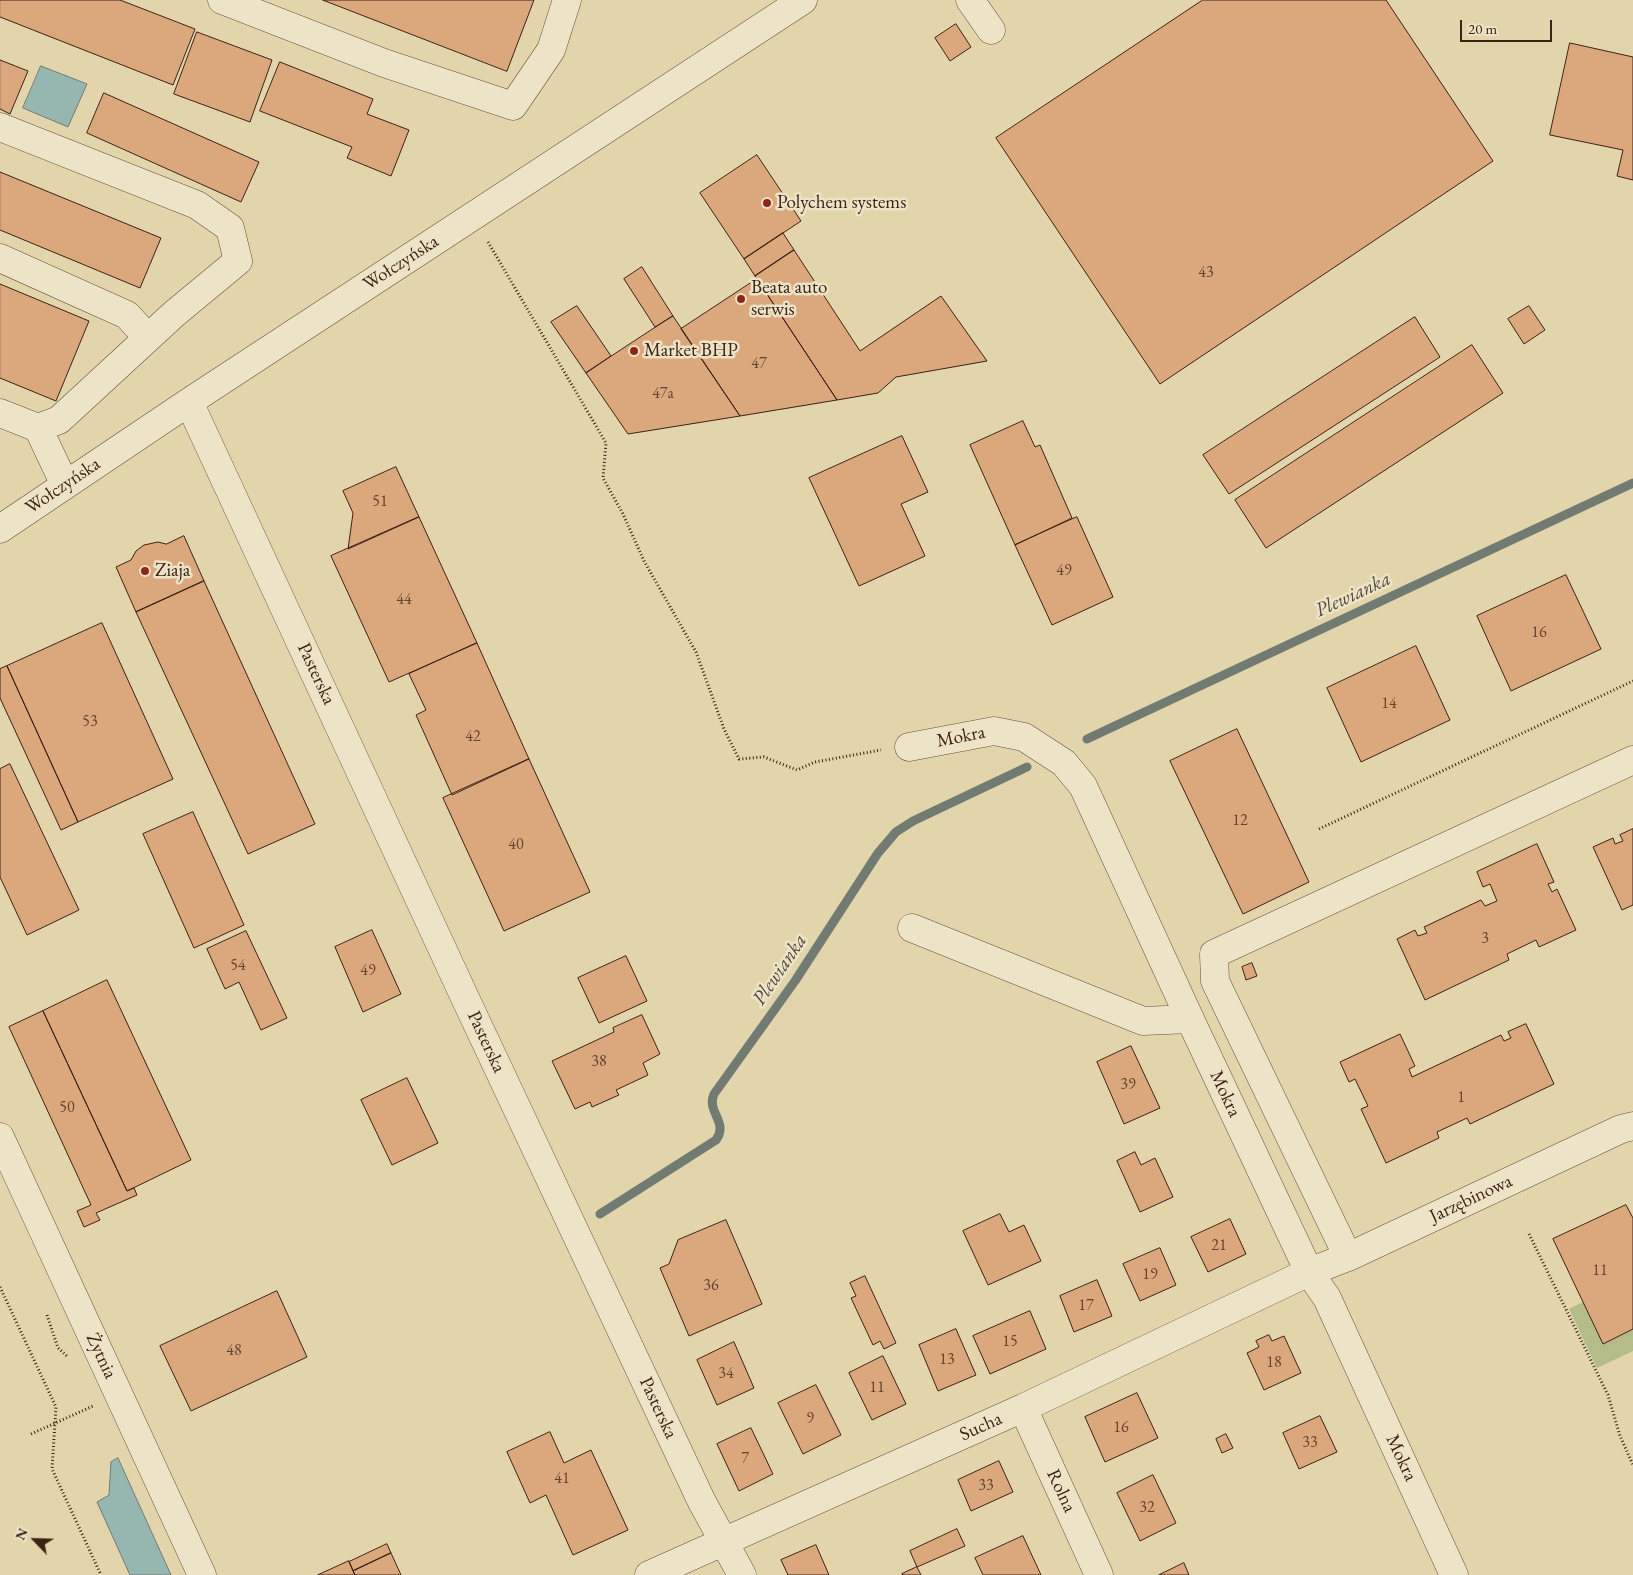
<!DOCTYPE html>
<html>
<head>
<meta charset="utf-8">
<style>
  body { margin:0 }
  #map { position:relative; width:1633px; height:1575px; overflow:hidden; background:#e3d5ab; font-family:"EB Garamond",serif }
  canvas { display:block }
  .north { position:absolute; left:10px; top:1515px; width:50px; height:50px; -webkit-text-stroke:4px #ede4c8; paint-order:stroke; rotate:294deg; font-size:14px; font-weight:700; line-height:20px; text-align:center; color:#3d2115 }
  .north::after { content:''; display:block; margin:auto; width:18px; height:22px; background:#3d2115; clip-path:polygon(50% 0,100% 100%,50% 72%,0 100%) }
  .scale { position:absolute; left:1460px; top:20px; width:92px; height:22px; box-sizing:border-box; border:2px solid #3d2115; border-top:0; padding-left:6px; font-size:15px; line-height:18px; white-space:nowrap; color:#3d2115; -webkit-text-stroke:4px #ede4c8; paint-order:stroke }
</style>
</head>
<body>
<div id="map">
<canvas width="1633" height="1575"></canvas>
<div class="north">N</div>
<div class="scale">20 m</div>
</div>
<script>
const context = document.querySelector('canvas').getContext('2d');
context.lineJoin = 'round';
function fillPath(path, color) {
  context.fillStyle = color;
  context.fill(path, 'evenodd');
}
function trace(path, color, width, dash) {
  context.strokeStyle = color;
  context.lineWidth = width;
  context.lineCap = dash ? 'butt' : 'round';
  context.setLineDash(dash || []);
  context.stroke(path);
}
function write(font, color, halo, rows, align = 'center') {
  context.font = font + ' "EB Garamond",serif';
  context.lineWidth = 5;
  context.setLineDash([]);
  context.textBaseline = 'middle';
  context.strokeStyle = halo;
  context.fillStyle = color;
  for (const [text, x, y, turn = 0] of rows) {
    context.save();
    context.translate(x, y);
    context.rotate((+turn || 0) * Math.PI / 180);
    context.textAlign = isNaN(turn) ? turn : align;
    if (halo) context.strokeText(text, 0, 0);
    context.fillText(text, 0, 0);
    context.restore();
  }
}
fillPath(new Path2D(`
  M1583 1302 1603 1344 1633 1329V1351L1597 1368 1569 1309Z`), '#b4bd89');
const water = new Path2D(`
  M41 66 87 84 68 127 23 108Z
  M118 1458 171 1575H130L97 1502 109 1495 111 1462Z`);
fillPath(water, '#96b7b0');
trace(water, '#727b72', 1);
trace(new Path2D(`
  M1087 739 1633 483
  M600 1214 716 1140C729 1122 706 1112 714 1094L795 981 878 853 896 832 913 821 1027 767`), '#727b72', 9);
const building = new Path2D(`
  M0 0H120L195 29 173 85 0 17Z
  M323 0H534L507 71Z
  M1203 0H1386L1493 161 1160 384 996 138Z
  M956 24 971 47 950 61 935 38Z
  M197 32 272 60 250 122 174 94Z
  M1570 43 1633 57V180L1617 176 1623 150 1550 135Z
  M0 60 28 71 10 114 0 109Z
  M280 62 373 99 367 114 409 130 391 176 347 158 352 147 260 111Z
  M104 93 259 162 241 202 87 133Z
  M757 155 801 221 744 259 700 193Z
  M0 172 161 238 140 288 0 230Z
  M783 233 794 250 755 276 744 259Z
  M794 250 860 351 941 296 987 361 896 377 878 393 837 400 755 276Z
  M642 267 673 316 655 327 624 279Z
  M757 279 837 400 740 416 681 329Z
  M0 284 89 321 56 401 0 378Z
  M577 306 611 356 586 373 551 322Z
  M1529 306 1545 330 1524 344 1508 319Z
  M673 316 740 416 628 434 586 373Z
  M1415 317 1440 357 1229 494 1203 455Z
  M1472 345 1503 393 1266 548 1235 500Z
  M1023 421 1035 447 1040 445 1072 518 1015 545 970 445Z
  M902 436 928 492 901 504 925 556 859 586 809 478Z
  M396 467 419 517 348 549 353 513 343 491Z
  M419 517 477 643 389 682 331 556Z
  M1077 517 1113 597 1052 625 1015 545Z
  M184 536 204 581 136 612 116 567 131 560 136 551 144 545 158 542 166 544Z
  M1566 575 1601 649 1511 691 1477 616Z
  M204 581 315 824 248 854 136 612Z
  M102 623 173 779 78 822 7 666Z
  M477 643 529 759 452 795 416 715 426 710 409 674Z
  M1416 646 1450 720 1361 762 1327 688Z
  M7 666 78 822 61 830 0 698V669Z
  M1237 729 1309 882 1243 914 1170 761Z
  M529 759 590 892 504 931 443 798Z
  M10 764 79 910 27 935 0 877V769Z
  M193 812 244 925 194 948 143 834Z
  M1633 829V905L1622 910 1593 847 1613 838 1615 844 1623 841 1620 835Z
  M1537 844 1554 882 1548 884 1552 892 1557 889 1576 930 1539 947 1536 940 1507 954 1509 960 1425 1000 1397 939 1415 930 1418 936 1427 933 1424 927 1481 900 1485 906 1497 901 1490 884 1483 887 1477 872Z
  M372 930 401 994 363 1012 335 947Z
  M246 931 287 1018 261 1030 239 982 225 989 207 949Z
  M626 956 647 1001 599 1023 578 978Z
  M1252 963 1257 976 1246 980 1242 967Z
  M107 980 191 1160 127 1191 43 1011Z
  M43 1011 127 1191 134 1188 137 1195 96 1213 100 1220 84 1227 77 1211 91 1205 9 1027Z
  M642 1015 660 1054 643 1063 648 1075 616 1090 619 1095 592 1107 590 1102 575 1109 552 1061 614 1032 613 1028Z
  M1526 1024 1554 1084 1470 1124 1467 1118 1437 1132 1439 1138 1386 1163 1361 1109 1368 1106 1355 1079 1349 1082 1340 1062 1400 1034 1415 1066 1409 1069 1412 1077 1501 1035 1504 1041 1511 1038 1508 1032Z
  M1131 1046 1160 1108 1124 1124 1097 1062Z
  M407 1078 438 1143 392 1165 361 1100Z
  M1135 1152 1141 1165 1155 1158 1173 1197 1140 1212 1117 1161Z
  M1626 1205 1633 1218V1329L1603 1344 1553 1239Z
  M1000 1214 1009 1232 1024 1225 1041 1261 988 1285 963 1231Z
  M1230 1219 1246 1254 1208 1272 1191 1237Z
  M726 1220 762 1304 689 1336 660 1268 669 1264 678 1240Z
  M1160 1248 1176 1285 1140 1301 1123 1264Z
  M865 1276 896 1343 884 1349 880 1341 873 1345 851 1298 856 1296 850 1283Z
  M1097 1280 1112 1316 1074 1332 1060 1296Z
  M277 1291 307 1357 191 1411 160 1346Z
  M1030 1311 1046 1349 990 1374 973 1336Z
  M956 1329 976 1375 938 1391 919 1345Z
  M1269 1335 1272 1341 1284 1336 1301 1373 1264 1390 1247 1353 1259 1347 1256 1341Z
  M734 1342 754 1388 717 1405 697 1360Z
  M883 1356 906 1404 872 1420 849 1373Z
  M816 1385 841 1435 803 1454 778 1403Z
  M1137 1393 1158 1438 1105 1462 1085 1417Z
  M1320 1416 1337 1452 1299 1469 1283 1433Z
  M751 1428 773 1474 739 1491 717 1444Z
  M550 1432 564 1463 591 1450 628 1530 573 1555 546 1495 530 1503 507 1452Z
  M1226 1434 1233 1448 1222 1453 1216 1439Z
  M999 1461 1013 1492 971 1511 958 1480Z
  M1153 1475 1176 1523 1140 1541 1117 1493Z
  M957 1529 965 1546 917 1567 910 1551Z
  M1023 1536 1041 1575H983L975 1558Z
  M387 1544 391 1553 353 1571 349 1562Z
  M816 1545 829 1575H788L781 1560Z
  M391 1553 401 1575H355L353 1571Z
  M349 1561 355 1575H318Z
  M1184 1563 1189 1575H1159Z
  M917 1567 921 1575H903L902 1574Z`);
fillPath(building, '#dba87d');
trace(building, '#3d2115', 1);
const minor = new Path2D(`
  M222 0 384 63 513 106 551 50 567 0
  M970 0 991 30
  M0 127 197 205 230 228 238 261 174 314 59 420 38 428 0 413
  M0 258 127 315 148 338
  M189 402 466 1000 702 1502 742 1575
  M38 428 65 485
  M0 529 189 402 803 0
  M909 747 994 731 1024 737 1064 763 1083 786 1190 1019 1309 1272 1327 1298 1454 1575
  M912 928 1143 1021 1190 1019
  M0 1137 202 1575
  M1348 1257 1215 981 1214 954 1633 760
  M1023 1408 1099 1575
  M649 1575 1023 1408 1309 1272 1348 1257 1621 1129 1633 1126`);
trace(minor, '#664e3a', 29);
trace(new Path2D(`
  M488 242 606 443 603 478 623 514 644 561 696 652 724 729 739 759 764 757 797 770 815 762 881 750
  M1319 829 1633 681
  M1529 1234 1608 1395 1620 1436 1633 1465
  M0 1287 56 1407 52 1469 101 1575
  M47 1315 58 1348 67 1356
  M31 1434 93 1406`), '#3d2115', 3, [1, 2.5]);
trace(minor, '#ede4c8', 28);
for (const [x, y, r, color] of [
  [767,203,5,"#8f2418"],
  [741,299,5,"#8f2418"],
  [634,351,5,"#8f2418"],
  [145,571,5,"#8f2418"]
]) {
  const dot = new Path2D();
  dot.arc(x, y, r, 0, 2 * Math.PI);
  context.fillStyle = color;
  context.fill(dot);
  trace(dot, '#ede4c8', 2);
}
write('16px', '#64432f', null, [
  ["43",1206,273],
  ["47",759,364],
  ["47a",663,394],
  ["51",380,502],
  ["49",1064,571],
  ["44",404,600],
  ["16",1539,633],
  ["14",1389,704],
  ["53",90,722],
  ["42",473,737],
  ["12",1240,821],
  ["40",516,845],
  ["3",1485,939],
  ["54",238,966],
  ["49",368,971],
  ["38",599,1062],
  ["39",1128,1085],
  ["1",1461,1098],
  ["50",67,1108],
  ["21",1219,1246],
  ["11",1600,1271],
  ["19",1150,1275],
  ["36",711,1286],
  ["17",1086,1306],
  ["15",1010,1342],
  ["48",234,1351],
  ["13",947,1360],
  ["18",1274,1363],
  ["34",726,1374],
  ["11",877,1388],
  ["9",810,1419],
  ["16",1121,1428],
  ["33",1310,1443],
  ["7",745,1459],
  ["41",562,1479],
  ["33",986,1486],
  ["32",1147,1508]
]);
write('19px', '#3d2115', '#ede4c8', [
  ["Polychem systems",777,203],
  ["Beata auto",751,288],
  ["serwis",751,310],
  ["Market BHP",644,351],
  ["Ziaja",155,571]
], 'left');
write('19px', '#3d2115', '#ede4c8', [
  ["Wołczyńska",401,263,-33],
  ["Wołczyńska",63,486,-34],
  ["Pasterska",316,674,65],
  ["Mokra",961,737,-11],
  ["Pasterska",486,1042,65],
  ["Mokra",1225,1094,65],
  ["Jarzębinowa",1471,1199,-25],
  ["Żytnia",101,1356,65],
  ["Pasterska",658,1408,65],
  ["Sucha",981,1427,-24],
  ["Mokra",1401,1458,65],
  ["Rolna",1061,1491,65]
]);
write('italic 20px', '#53463c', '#ede4c8', [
  ["Plewianka",1353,595,-25],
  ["Plewianka",780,970,-56]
]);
</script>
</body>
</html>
